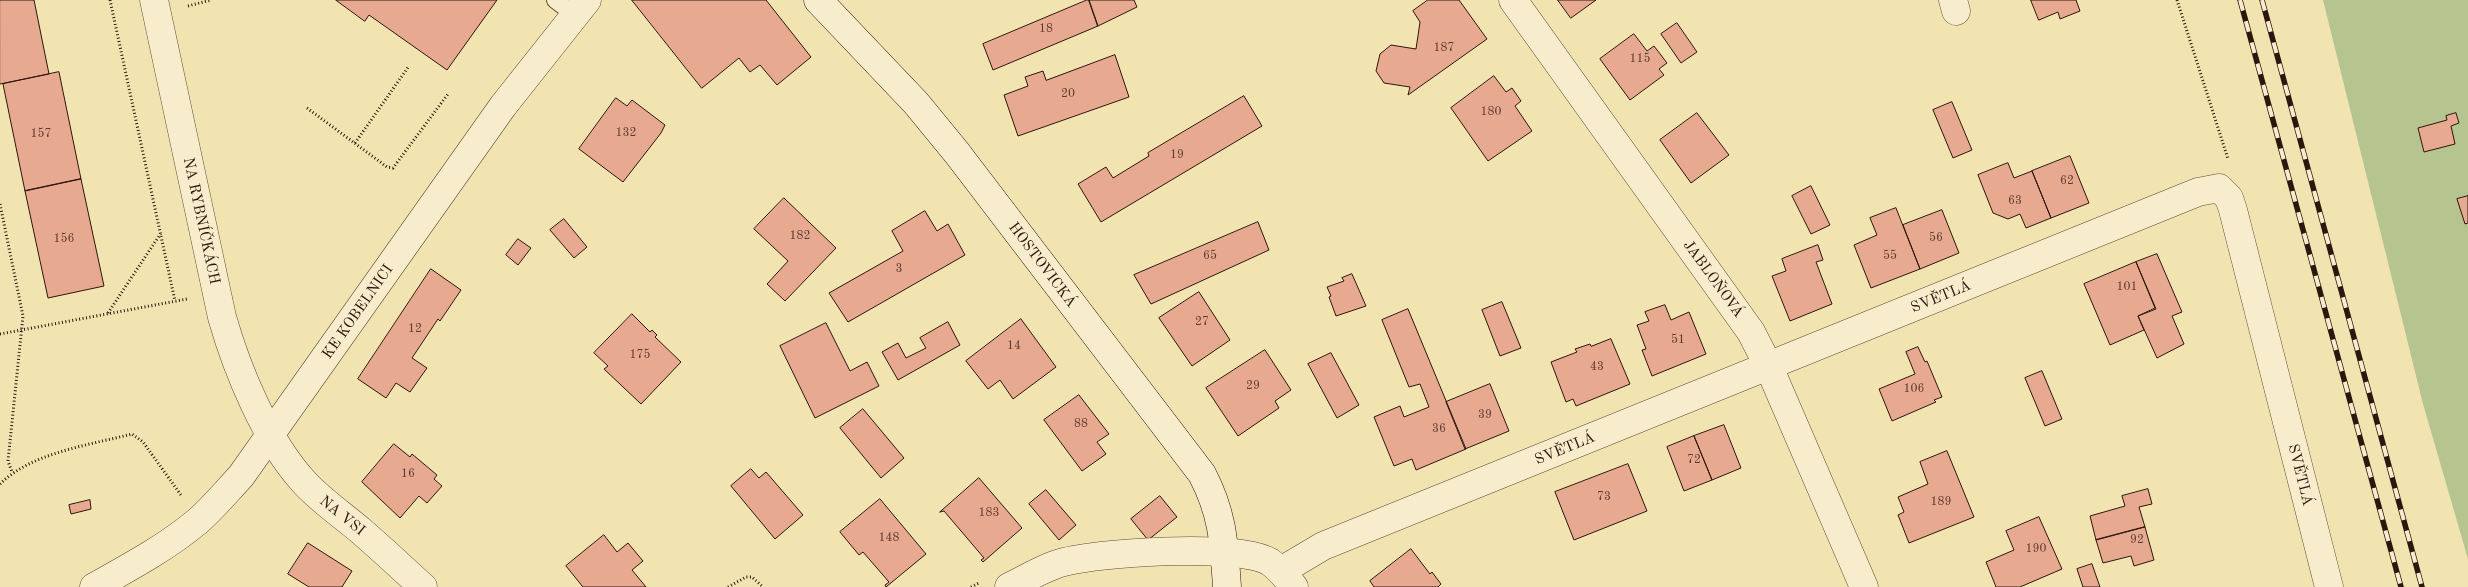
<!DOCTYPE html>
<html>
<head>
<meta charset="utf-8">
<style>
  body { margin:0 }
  canvas { display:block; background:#f2e4b1 }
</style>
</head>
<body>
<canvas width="2468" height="587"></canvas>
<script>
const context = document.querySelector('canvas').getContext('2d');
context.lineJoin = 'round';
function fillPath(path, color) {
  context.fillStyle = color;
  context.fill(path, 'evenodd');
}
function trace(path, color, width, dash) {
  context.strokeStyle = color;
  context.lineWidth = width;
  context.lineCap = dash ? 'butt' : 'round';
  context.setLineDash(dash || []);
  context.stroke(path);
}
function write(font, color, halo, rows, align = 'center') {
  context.font = font + ' "Old Standard TT",serif';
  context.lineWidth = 4.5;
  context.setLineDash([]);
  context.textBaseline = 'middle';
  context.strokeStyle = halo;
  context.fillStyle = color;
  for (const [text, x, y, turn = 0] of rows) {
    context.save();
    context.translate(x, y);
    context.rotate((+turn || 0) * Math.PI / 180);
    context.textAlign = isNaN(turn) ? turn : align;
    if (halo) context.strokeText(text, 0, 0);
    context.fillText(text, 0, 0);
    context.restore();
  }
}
fillPath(new Path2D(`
  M2323 0H2468V559L2423 404Z`), '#b6c58f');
const building = new Path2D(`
  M0 0H34L49 74 0 84Z
  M336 0H497L447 70 369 15 365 21Z
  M632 0H766L811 57 777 85 760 65 750 72 739 58 702 88Z
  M1087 0H1089L1098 26 993 70 983 44Z
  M1089 0H1134L1137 7 1098 26Z
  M1428 0H1459L1487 39 1408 95 1410 87 1384 83 1376 71 1380 54 1391 45 1416 49 1420 22 1413 11Z
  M1558 0H1596L1571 18Z
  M2031 0H2076L2080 11 2060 19 2058 12 2039 20Z
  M1677 23 1697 52 1681 63 1661 34Z
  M1634 34 1647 51 1654 46 1667 63 1659 69 1664 75 1630 100 1600 59Z
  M1115 55 1129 97 1018 136 1004 95 1028 86 1025 77 1043 71 1046 80Z
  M59 72 81 179 25 191 3 84Z
  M1494 76 1506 92 1512 88 1521 101 1515 106 1532 131 1488 161 1451 108Z
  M1244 96 1262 126 1101 222 1078 184 1106 167 1113 178 1149 156 1148 153Z
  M616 98 627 106 632 100 665 125 661 133 623 182 579 149Z
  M1952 102 1972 150 1953 158 1933 110Z
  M1697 113 1729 155 1691 183 1660 140Z
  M2456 113 2459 123 2451 126 2455 144 2424 152 2418 128 2447 120 2446 116Z
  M2070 156 2089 203 2051 218 2032 171Z
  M2008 163 2014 178 2032 171 2051 218 2026 228 2020 214 2008 219 1993 213 1978 175Z
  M81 179 104 286 48 298 25 191Z
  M1811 186 1830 225 1811 234 1792 196Z
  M2468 196V223L2465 224 2457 199Z
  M784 198 836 248 785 301 767 284 788 261 754 229Z
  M1896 208 1920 269 1871 288 1854 245 1877 235 1870 218Z
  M1942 210 1959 253 1920 269 1903 225Z
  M925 211 937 231 948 224 965 255 848 322 829 293 903 251 892 231Z
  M564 219 587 247 574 258 550 230Z
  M1258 222 1269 250 1151 304 1134 275Z
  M518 239 531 248 518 265 506 255Z
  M1818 245 1823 260 1816 262 1832 304 1790 321 1772 276 1786 271 1782 259Z
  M2157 254 2182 312 2172 316 2184 344 2157 358 2138 316 2156 309 2136 262Z
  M2136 262 2155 308 2138 316 2144 330 2110 345 2084 284Z
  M431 269 461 290 440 321 438 319 412 358 427 368 410 392 396 383 386 398 358 379Z
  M1352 274 1366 306 1336 316 1329 297 1331 296 1327 287 1344 281 1342 278Z
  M1199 292 1230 340 1192 366 1159 318Z
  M1502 302 1521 348 1500 356 1482 310Z
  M1665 305 1671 320 1689 312 1706 354 1652 376 1642 350 1646 349 1637 325 1649 321 1645 312Z
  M1408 309 1466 449 1416 470 1412 459 1394 466 1374 417 1400 406 1404 417 1429 407 1420 384 1409 387 1382 320Z
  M632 314 650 332 652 330 657 335 655 337 681 362 641 404 604 369 608 366 594 353Z
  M1021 319 1056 367 1013 399 1000 380 988 389 966 361Z
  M948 322 960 345 898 380 882 352 898 343 906 358 926 348 920 338Z
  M826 323 850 371 867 362 879 386 815 418 780 346Z
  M1611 339 1630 384 1576 406 1573 399 1566 402 1551 362 1577 352 1575 349 1590 344 1591 346Z
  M1918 347 1925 362 1927 361 1942 397 1934 400 1936 402 1892 421 1879 389 1915 374 1906 352Z
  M1265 350 1291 390 1275 401 1279 408 1238 436 1206 388Z
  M1331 353 1359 405 1337 418 1308 364Z
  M2042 371 2062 419 2045 426 2025 378Z
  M1490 384 1509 431 1465 449 1446 402Z
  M1079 395 1109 434 1097 442 1106 454 1082 471 1044 420Z
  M863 409 904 458 881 478 840 428Z
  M1724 425 1741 468 1712 480 1694 436Z
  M1694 436 1712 480 1684 491 1667 447Z
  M394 444 410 457 412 454 437 475 434 479 442 486 427 503 419 496 400 518 362 482Z
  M1947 451 1974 517 1909 543 1898 515 1904 512 1898 497 1928 484 1920 462Z
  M1628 464 1647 511 1574 540 1555 492Z
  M751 469 759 478 766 472 803 515 775 539 731 486Z
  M979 478 1022 528 983 562 981 560 984 558 944 511 940 512Z
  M2148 489 2152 504 2139 507 2145 527 2096 540 2090 516 2125 506 2122 496Z
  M1046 490 1076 525 1059 540 1029 504Z
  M1160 496 1177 517 1148 540 1131 519Z
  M880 499 926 554 886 587 885 585 889 582 863 552 859 555 840 532Z
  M90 500 91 509 71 514 69 505Z
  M2039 517 2062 569 2020 587H1996L1986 562 2014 550 2006 531Z
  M2145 527 2154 560 2134 566 2131 556 2103 563 2096 540Z
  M604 535 617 552 628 543 643 561 632 570 646 587H583L566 566Z
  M308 543 352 571 342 587H309L288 574Z
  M1411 549 1430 574 1432 572 1441 584 1438 587H1374L1370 581Z
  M2092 564 2100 587H2083L2077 569Z`);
fillPath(building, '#e7a990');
trace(building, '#2d160d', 1);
const service = new Path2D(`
  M555 0 575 15`);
const minor = new Path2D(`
  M154 0 222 317C237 370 266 440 303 481 320 500 341 514 361 531 382 549 402 568 423 587
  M1513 0 1751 332 1769 367 1864 587
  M1953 0 1956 11
  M1281 571 1323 546 2198 192 2219 188 2229 198 2233 210 2329 587
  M1009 587C1025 579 1040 570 1057 564 1094 552 1238 543 1270 562 1279 568 1287 578 1294 587`);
const tertiary = new Path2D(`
  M94 587C130 567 167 547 198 521 214 507 227 491 241 476L503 106 587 0`);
const secondary = new Path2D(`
  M818 0 916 103 957 153 1202 474C1223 514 1224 543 1227 587`);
trace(service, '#5e4a36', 18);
trace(minor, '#5e4a36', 29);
trace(tertiary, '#5e4a36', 29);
trace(secondary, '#2d160d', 29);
trace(new Path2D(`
  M110 0 175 301
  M2177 0 2228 159
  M188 6 211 0
  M307 108 387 167 393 168 448 94
  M355 143 409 66
  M0 204 23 316 8 461 12 472
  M108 313 161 233
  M0 334 187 299
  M0 484C31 453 89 445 132 434L143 442 181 495
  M728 587 746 577H752L763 587
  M971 587 979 583`), '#2d160d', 3, [1, 2.5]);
trace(service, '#f7edcc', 16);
trace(minor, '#f7edcc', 28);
trace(tertiary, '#f7edcc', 28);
trace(secondary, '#f7edcc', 28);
const rail = new Path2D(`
  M2240 0 2401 587
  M2262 0 2422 587`);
trace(rail, '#2d160d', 5.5);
trace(rail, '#f7edcc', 4, [11]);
write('12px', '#5c3b2e', null, [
  ["18",1046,29],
  ["187",1444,48],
  ["115",1640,59],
  ["20",1068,94],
  ["180",1491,112],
  ["132",626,133],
  ["157",41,134],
  ["19",1177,155],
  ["62",2067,181],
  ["63",2015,201],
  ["182",800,236],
  ["56",1936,238],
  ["156",64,239],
  ["65",1210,256],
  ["55",1890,256],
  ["3",899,269],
  ["101",2127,287],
  ["27",1202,322],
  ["12",415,329],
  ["51",1678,340],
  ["14",1014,346],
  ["175",640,355],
  ["43",1597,367],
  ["29",1253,386],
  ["106",1914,389],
  ["39",1485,415],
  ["88",1081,424],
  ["36",1439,429],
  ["72",1694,460],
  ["16",408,474],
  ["73",1604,497],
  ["189",1941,502],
  ["183",989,513],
  ["148",889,538],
  ["92",2137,540],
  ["190",2036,549]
]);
write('15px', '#2d160d', '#f7edcc', [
  ["NA RYBNÍČKÁCH",201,221,78],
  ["HOSTOVICKÁ",1042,265,53],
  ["JABLOŇOVÁ",1713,279,54],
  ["SVĚTLÁ",1941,297,-22],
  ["KE KOBELNICI",358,312,-55],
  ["SVĚTLÁ",1565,449,-22],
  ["SVĚTLÁ",2300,475,76],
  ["NA VSI",342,516,39]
]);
</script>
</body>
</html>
